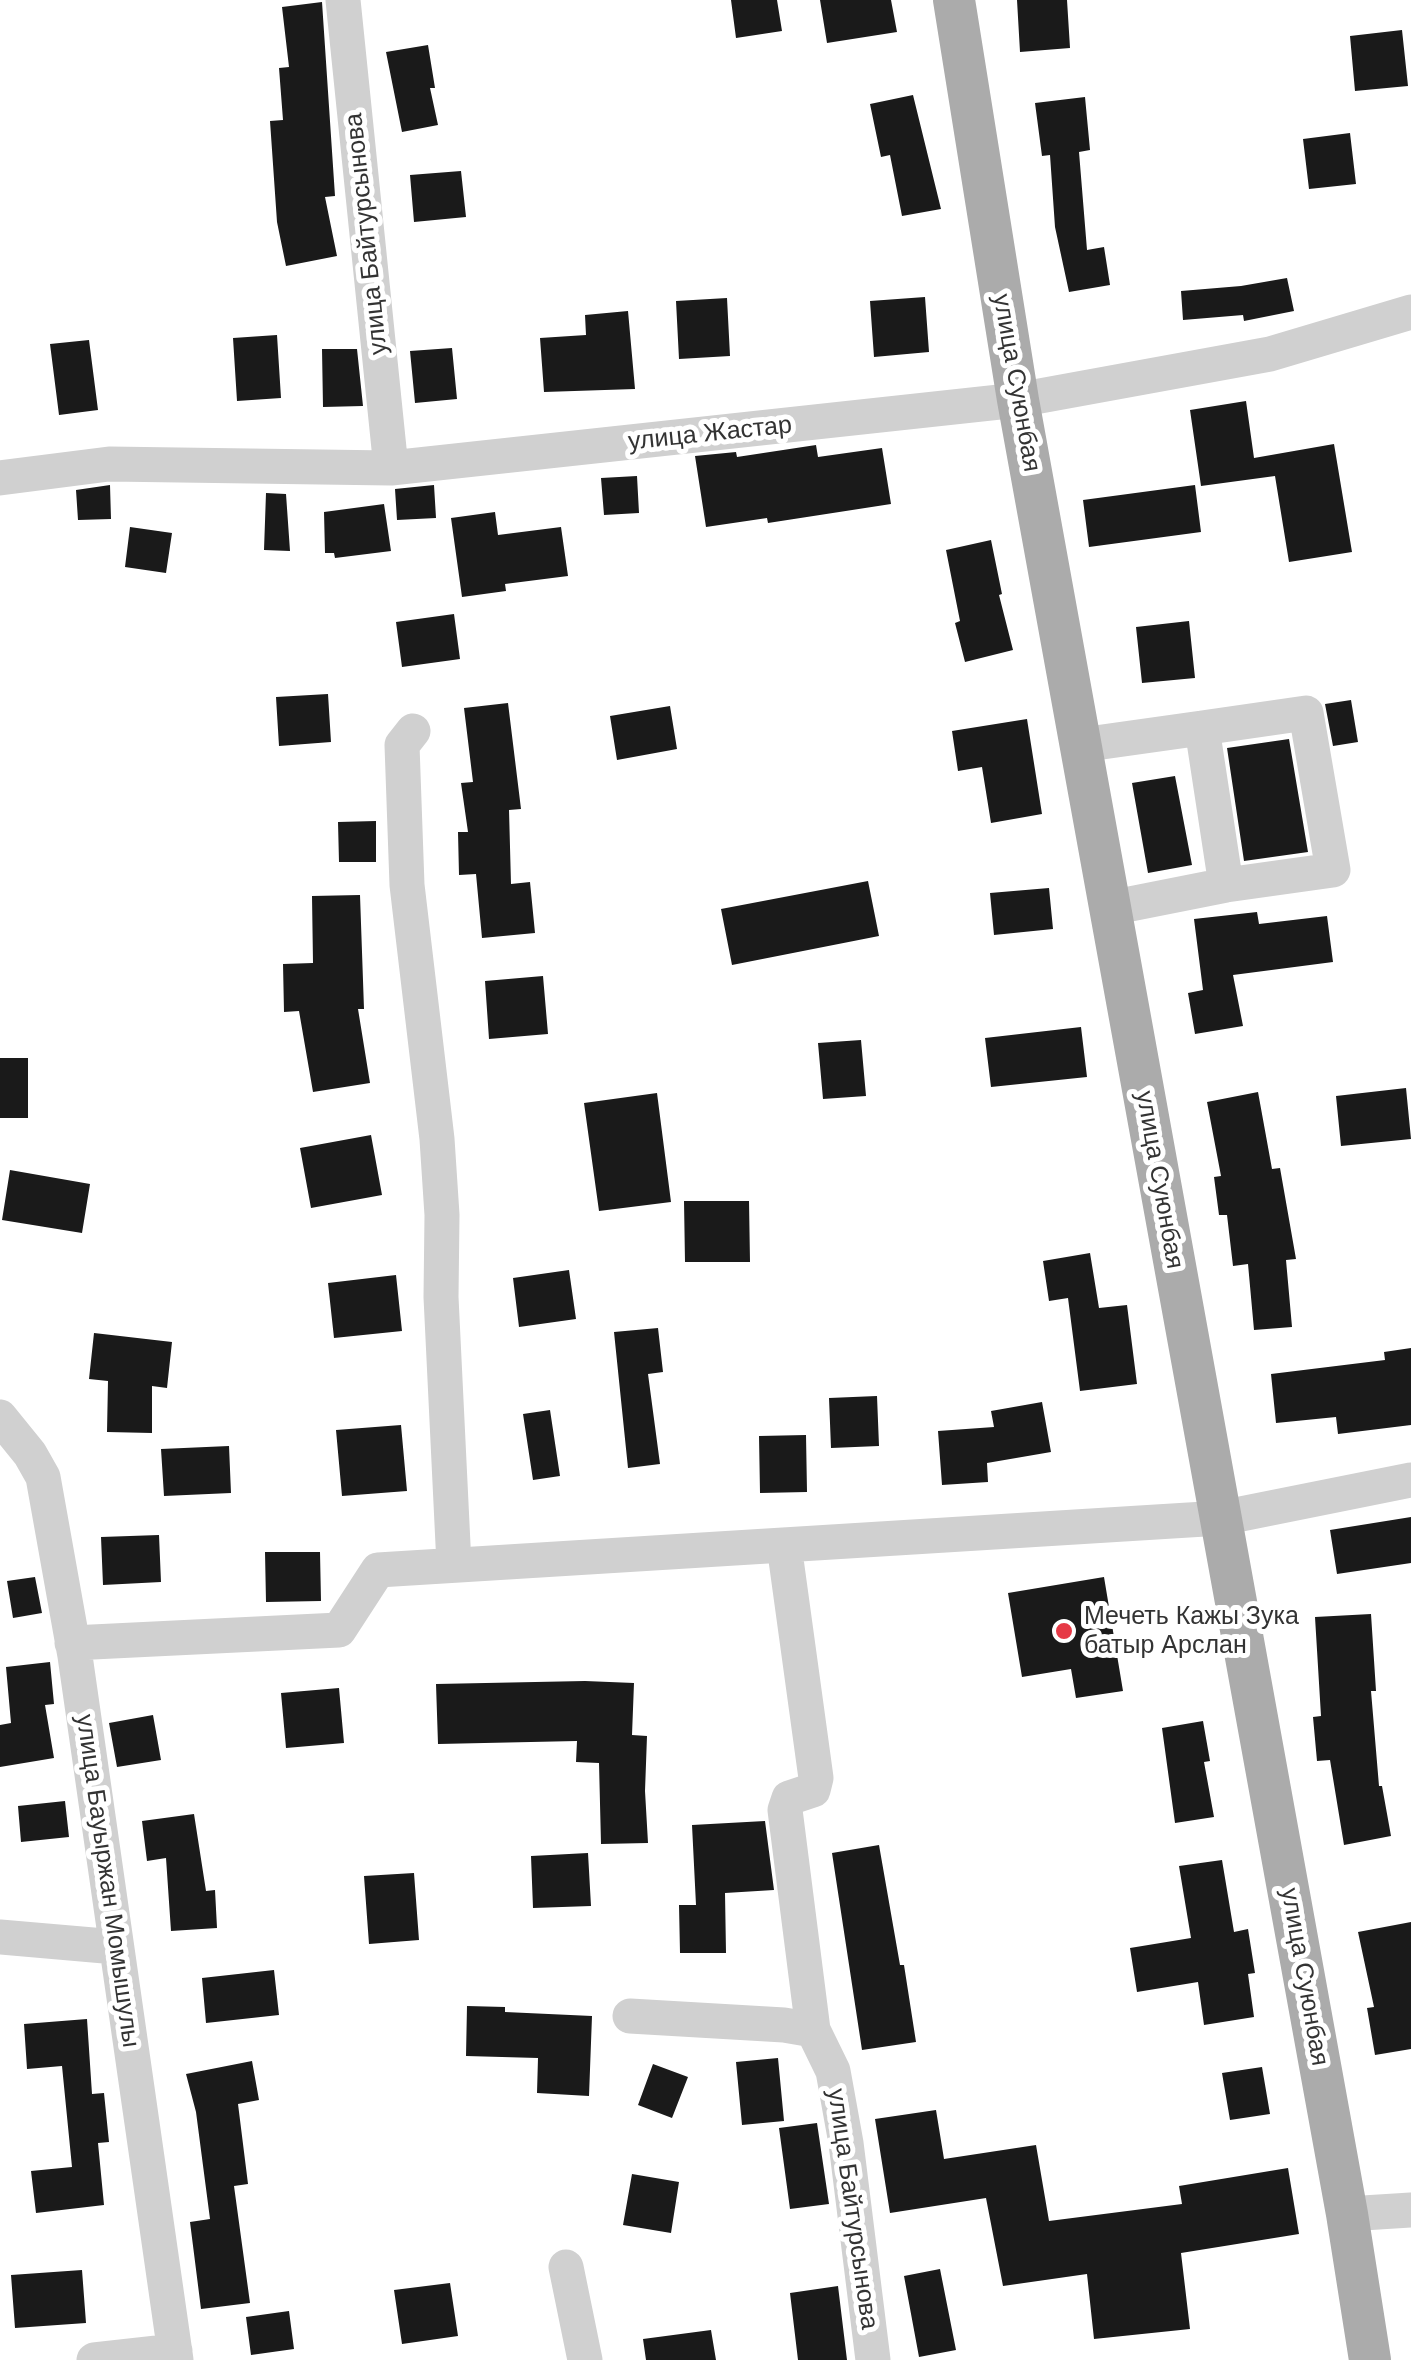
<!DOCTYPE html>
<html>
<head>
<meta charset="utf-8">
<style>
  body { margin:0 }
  canvas { display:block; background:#fff }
</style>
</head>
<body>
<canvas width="1411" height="2360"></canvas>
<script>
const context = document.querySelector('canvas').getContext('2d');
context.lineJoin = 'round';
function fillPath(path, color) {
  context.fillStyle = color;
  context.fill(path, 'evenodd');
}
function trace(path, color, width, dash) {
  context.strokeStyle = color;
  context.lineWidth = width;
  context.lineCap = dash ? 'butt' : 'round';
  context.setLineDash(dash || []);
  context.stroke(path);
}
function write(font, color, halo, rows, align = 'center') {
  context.font = font + ' Arial,sans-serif';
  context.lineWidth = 10;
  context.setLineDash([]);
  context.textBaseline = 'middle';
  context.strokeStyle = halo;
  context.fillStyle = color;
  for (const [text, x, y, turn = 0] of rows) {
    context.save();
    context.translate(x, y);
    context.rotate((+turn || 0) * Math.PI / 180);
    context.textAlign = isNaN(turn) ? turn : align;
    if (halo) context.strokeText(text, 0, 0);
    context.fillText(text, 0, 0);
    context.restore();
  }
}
fillPath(new Path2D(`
  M731 0H777L782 31 736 38Z
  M820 0H891L897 32 827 43Z
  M1017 0H1067L1070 48 1020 52Z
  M322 2 335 196 325 197 337 256 286 266 277 222 270 121 283 120 279 68 289 67 282 7Z
  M1402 30 1408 86 1355 91 1350 36Z
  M428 45 435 88H430L438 125 402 132 386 52Z
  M913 95 941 209 902 216 890 155 881 157 870 104Z
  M1085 97 1090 150 1079 152 1087 250 1104 247 1110 285 1069 292 1055 227 1050 155 1042 156 1035 103Z
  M1350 133 1356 184 1309 189 1303 139Z
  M461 171 466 217 414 222 410 175Z
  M1287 278 1294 311 1244 321 1243 315 1183 320 1181 291 1241 286Z
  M925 297 929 352 874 357 870 301Z
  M727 298 730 356 679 359 676 301Z
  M628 311 635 389 544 392 540 338 586 335 585 315Z
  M277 335 281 398 237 401 233 338Z
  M89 340 98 410 59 415 50 344Z
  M452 348 457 399 415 403 410 351Z
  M322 349H357L363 406 323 407Z
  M1246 401 1254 458 1334 444 1352 552 1289 562 1275 476 1201 486 1190 410Z
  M816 445 818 457 882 448 891 504 768 523 767 518 706 527 695 456 736 452 737 457Z
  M637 476 639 513 604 515 601 478Z
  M110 485 111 519 78 520 76 490Z
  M434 485 436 518 397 520 395 489Z
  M1195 485 1201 532 1089 547 1083 500Z
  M266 493 286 494 290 551 264 550Z
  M384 504 391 551 335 558 334 553H325L324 512Z
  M495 512 498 535 561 527 568 576 505 584 506 591 462 597 451 518Z
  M130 527 172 533 166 573 125 567Z
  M991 540 1002 594 999 595 1013 650 965 662 955 623 960 621 946 550Z
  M454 614 460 659 402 667 396 622Z
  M1189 621 1195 678 1142 683 1136 627Z
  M328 694 331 742 279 746 276 697Z
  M1351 700 1358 742 1333 746 1325 704Z
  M508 703 521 809 509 810 511 884 530 882 535 933 482 938 476 874 459 875 458 832H468L461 783 473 782 464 708Z
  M670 706 677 749 617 760 610 716Z
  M1027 719 1042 814 991 823 982 767 958 771 952 731Z
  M1289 739 1308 852 1244 861 1227 748Z
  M1175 776 1192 865 1148 873 1132 783Z
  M376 821V862H339L338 822Z
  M868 881 879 936 732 965 721 909Z
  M1049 888 1053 929 994 935 990 893Z
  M360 895 364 1009H358L370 1083 313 1092 299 1011 284 1012 283 964 313 963 312 896Z
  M1257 912 1259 924 1327 916 1333 962 1233 975 1243 1026 1195 1034 1188 993 1203 990 1194 919Z
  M543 976 548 1034 489 1039 485 981Z
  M1081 1027 1087 1077 991 1087 985 1038Z
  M861 1040 866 1096 823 1099 818 1043Z
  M0 1058H28V1118H0Z
  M1406 1088 1411 1139 1341 1146 1336 1096Z
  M1258 1092 1272 1169 1280 1168 1296 1259 1286 1260 1292 1327 1254 1330 1248 1264 1233 1266 1227 1215H1219L1214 1177 1221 1176 1207 1102Z
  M657 1093 671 1202 599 1211 584 1103Z
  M371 1135 382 1195 311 1208 300 1148Z
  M10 1170 90 1184 82 1233 2 1220Z
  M684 1201H749L750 1262H685Z
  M1090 1253 1099 1308 1127 1305 1137 1384 1080 1391 1068 1298 1049 1301 1043 1261Z
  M569 1270 576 1319 519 1327 513 1278Z
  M396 1275 402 1331 334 1338 328 1283Z
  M658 1328 663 1372 648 1374 660 1464 628 1468 614 1332Z
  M94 1333 172 1342 167 1388 152 1386V1433L107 1432 108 1381 89 1379Z
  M1411 1348V1425L1338 1434 1336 1417 1276 1423 1271 1374 1385 1360 1384 1352Z
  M877 1396 879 1446 831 1448 829 1398Z
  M1042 1402 1051 1452 987 1463 988 1482 942 1485 938 1431 994 1427 991 1411Z
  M550 1410 560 1476 533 1480 523 1414Z
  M401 1425 407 1491 342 1496 336 1430Z
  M806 1435 807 1492 760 1493 759 1436Z
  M229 1446 231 1493 164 1496 161 1449Z
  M1411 1517V1563L1337 1574 1330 1530Z
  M159 1535 161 1582 103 1585 101 1537Z
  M265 1552H320L321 1601 266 1602Z
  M35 1577 42 1613 13 1618 7 1581Z
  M1104 1577 1123 1691 1076 1698 1071 1669 1022 1677 1008 1593Z
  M1371 1614 1376 1691H1371L1379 1786H1382L1391 1836 1344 1845 1330 1760 1317 1761 1313 1717 1321 1716 1315 1617Z
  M50 1662 54 1704 45 1705 54 1758 0 1767V1725L11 1723 6 1667Z
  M585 1681 634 1683 632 1735 647 1736 645 1791 648 1843 601 1844 599 1763 576 1762 577 1741 438 1744 436 1684Z
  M339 1688 344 1743 286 1748 281 1693Z
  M153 1715 161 1760 117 1767 109 1723Z
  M1203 1721 1210 1761 1204 1762 1214 1817 1175 1823 1162 1728Z
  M65 1801 69 1837 21 1842 18 1806Z
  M194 1814 206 1891 215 1890 217 1928 171 1931 166 1858 147 1861 142 1821Z
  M765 1821 774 1890 725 1893 726 1953H680L679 1905H696L692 1825Z
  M879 1845 900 1965H904L916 2042 862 2050 832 1853Z
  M588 1853 591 1906 533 1908 531 1856Z
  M1222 1860 1234 1932 1248 1929 1255 1973 1248 1974 1254 2017 1204 2025 1198 1982 1137 1992 1130 1948 1191 1938 1179 1866Z
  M414 1873 419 1940 369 1944 364 1876Z
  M1411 1922V2049L1375 2055 1367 2008 1374 2007 1358 1932Z
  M274 1970 279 2015 206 2023 202 1978Z
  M467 2006 505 2007V2012L592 2016 589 2096 537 2093 538 2058 466 2056Z
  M87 2019 92 2094 104 2093 109 2142 98 2143 104 2205 36 2213 31 2171 72 2167 62 2066 27 2069 24 2024Z
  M778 2058 784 2121 742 2125 736 2062Z
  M252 2061 259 2100 238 2104 248 2184 234 2186 250 2303 201 2309 190 2222 210 2219 196 2112 186 2074Z
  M653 2064 688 2077 672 2118 638 2105Z
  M1262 2067 1270 2114 1230 2120 1222 2073Z
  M936 2110 944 2159 1036 2145 1049 2221 1182 2204 1179 2186 1288 2168 1299 2234 1181 2253 1190 2329 1094 2339 1087 2274 1003 2286 986 2198 890 2213 875 2119Z
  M817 2123 829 2204 790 2209 779 2128Z
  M632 2174 679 2182 671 2233 623 2225Z
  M940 2269 956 2350 919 2357 904 2276Z
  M82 2270 86 2323 15 2328 11 2275Z
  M450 2283 458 2336 402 2344 394 2290Z
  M838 2286 847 2360H798L790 2293Z
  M289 2311 294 2349 251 2355 246 2317Z
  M711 2330 716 2360H646L643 2339Z`), '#1a1a1a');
trace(new Path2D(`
  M343 0 391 468
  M0 478 109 464 391 468 1018 400 1270 354 1411 312
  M1202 728 1306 713 1333 870 1226 885
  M413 731 402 745 407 885 437 1139 442 1215 441 1297 454 1565
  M1081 745 1202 728 1226 885 1110 908
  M0 1417 30 1454 43 1477 75 1656 176 2360
  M784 1545 816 1778 813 1790 789 1798 785 1810 813 2030 833 2071 846 2143 873 2360
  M72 1643 339 1630 378 1570 1221 1518 1411 1480
  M0 1937 116 1947
  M630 2016 784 2025 813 2030
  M1347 2214 1411 2210
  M566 2267 585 2360
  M94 2360 175 2351`), '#d0d0d0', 35);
trace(new Path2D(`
  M954 0 1018 400 1347 2214 1370 2360`), '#ababab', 42);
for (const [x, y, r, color] of [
  [1064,1631,10,"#e63946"]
]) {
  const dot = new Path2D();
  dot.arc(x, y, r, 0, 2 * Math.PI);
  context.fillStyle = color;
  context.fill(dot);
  trace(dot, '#fff', 4);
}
write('25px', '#333', '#fff', [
  ["улица Байтурсынова",367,234,-96],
  ["улица Суюнбая",1016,383,80],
  ["улица Жастар",710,434,-6],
  ["улица Суюнбая",1159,1180,80],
  ["улица Бауыржан Момышулы",107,1881,82],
  ["улица Суюнбая",1304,1977,80],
  ["улица Байтурсынова",852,2209,82]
]);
write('25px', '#333', '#fff', [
  ["Мечеть Кажы Зука",1084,1617],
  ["батыр Арслан",1084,1646]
], 'left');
</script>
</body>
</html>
